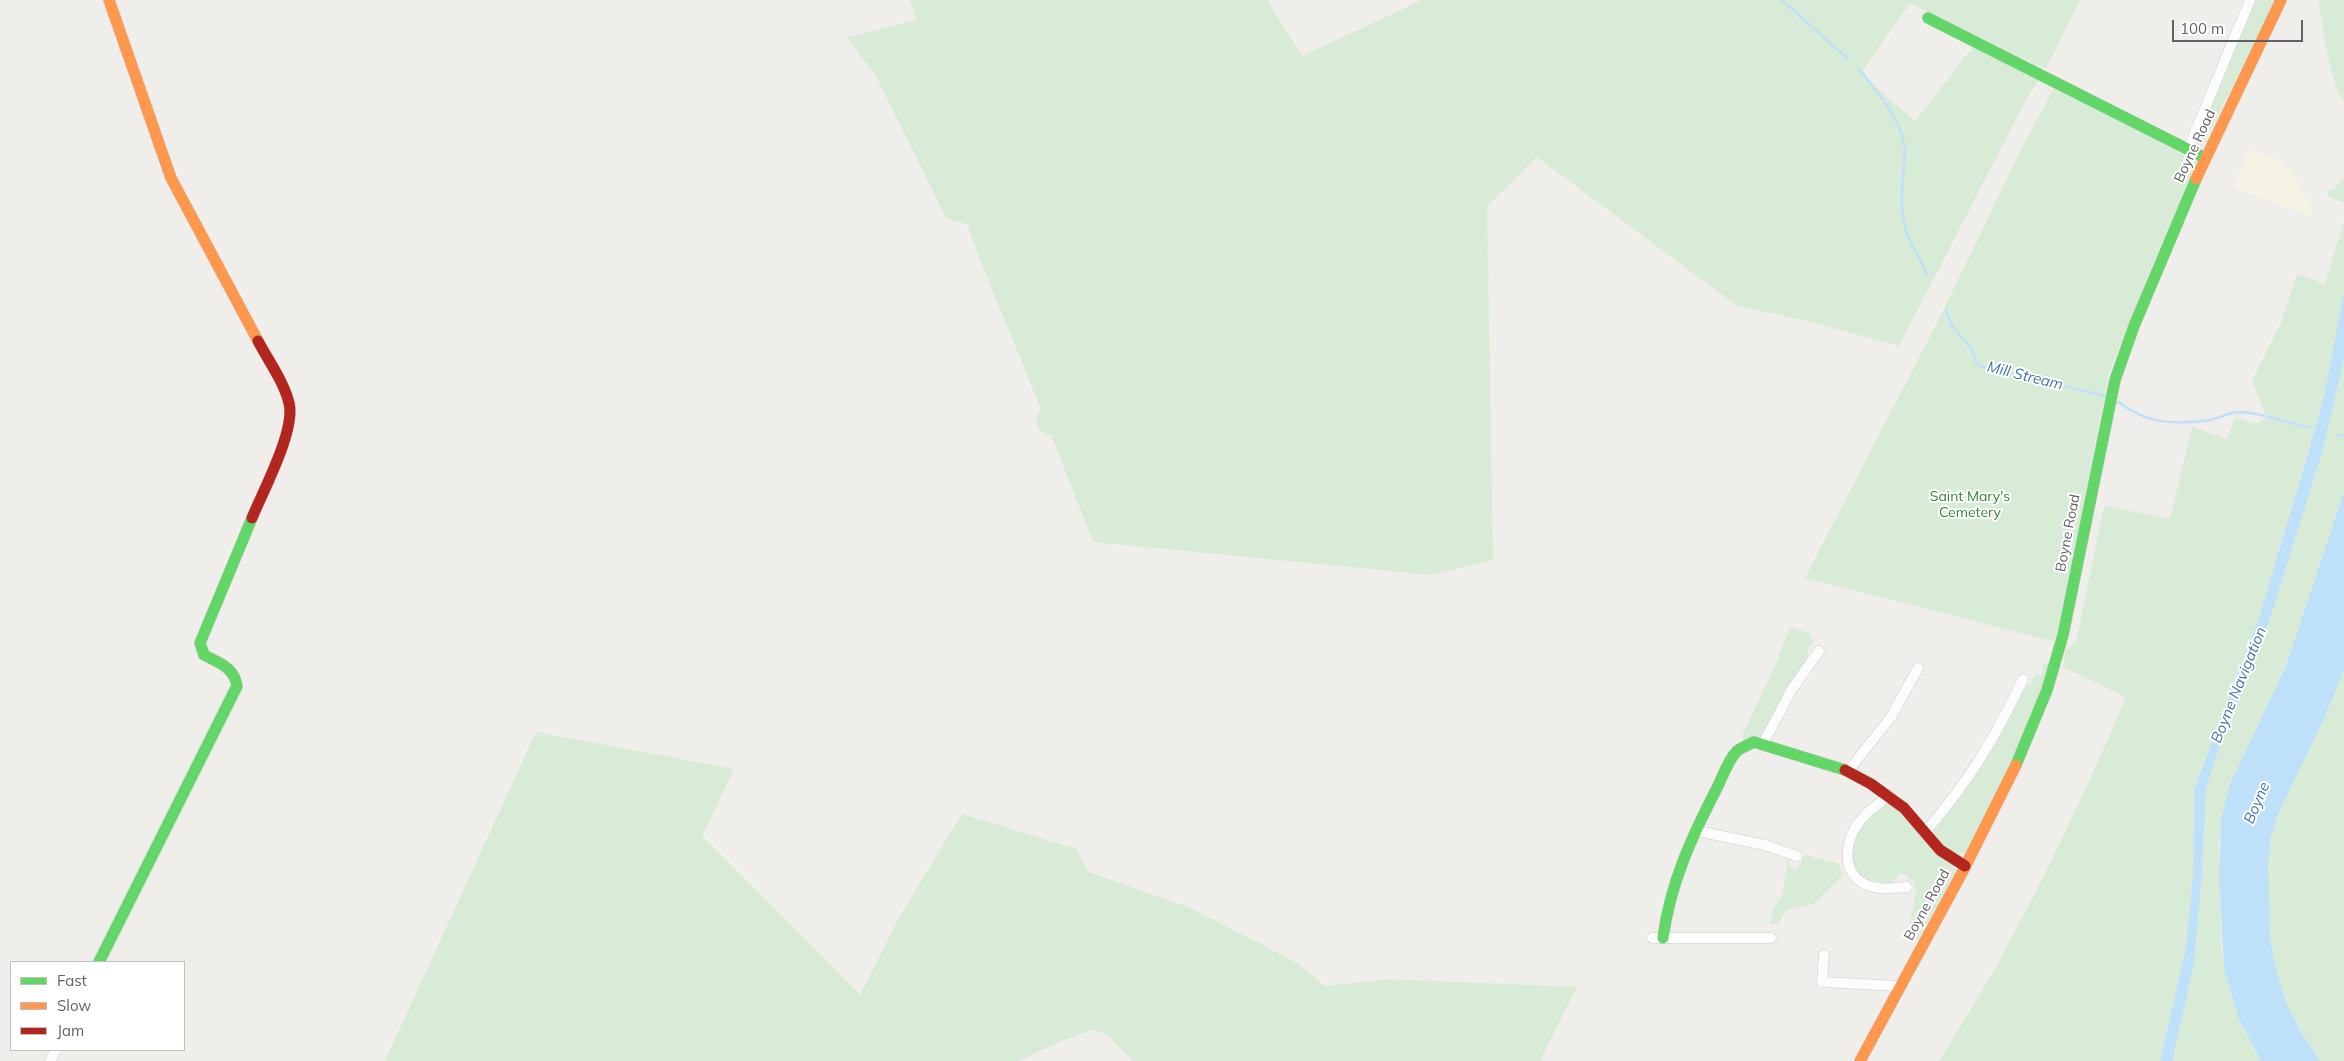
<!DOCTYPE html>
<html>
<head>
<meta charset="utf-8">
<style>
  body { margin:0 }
  #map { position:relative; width:2344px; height:1061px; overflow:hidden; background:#efeeea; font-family:Mulish,sans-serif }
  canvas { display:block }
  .legend { position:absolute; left:10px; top:961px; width:175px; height:90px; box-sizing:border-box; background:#fff; border:1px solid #bfc1c3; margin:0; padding:6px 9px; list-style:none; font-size:15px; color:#5f6368 }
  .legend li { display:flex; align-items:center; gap:10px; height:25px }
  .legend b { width:25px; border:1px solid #bfc1c3 }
  .scale { position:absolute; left:2172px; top:20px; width:131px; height:22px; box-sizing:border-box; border:2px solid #5f6368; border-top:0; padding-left:6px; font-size:15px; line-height:18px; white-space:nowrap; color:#5f6368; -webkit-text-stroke:4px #fff; paint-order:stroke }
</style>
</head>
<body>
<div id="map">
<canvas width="2344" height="1061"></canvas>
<ul class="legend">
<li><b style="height:6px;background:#63d668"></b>Fast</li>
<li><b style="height:6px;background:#ff974d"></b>Slow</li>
<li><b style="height:6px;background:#b3261e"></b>Jam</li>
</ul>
<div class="scale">100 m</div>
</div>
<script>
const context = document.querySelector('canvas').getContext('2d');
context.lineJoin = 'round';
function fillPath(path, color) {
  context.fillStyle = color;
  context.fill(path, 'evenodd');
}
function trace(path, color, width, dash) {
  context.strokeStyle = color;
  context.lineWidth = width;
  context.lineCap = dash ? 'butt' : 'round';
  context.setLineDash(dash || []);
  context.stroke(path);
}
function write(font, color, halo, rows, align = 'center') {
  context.font = font + ' Mulish,sans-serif';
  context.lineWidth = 4;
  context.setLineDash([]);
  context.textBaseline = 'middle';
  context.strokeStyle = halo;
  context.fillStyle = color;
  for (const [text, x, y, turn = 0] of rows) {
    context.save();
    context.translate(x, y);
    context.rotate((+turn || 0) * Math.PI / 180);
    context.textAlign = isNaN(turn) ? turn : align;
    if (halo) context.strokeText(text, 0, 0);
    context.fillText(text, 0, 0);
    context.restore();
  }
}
fillPath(new Path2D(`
  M2249 149 2282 161 2290 170 2312 208 2309 216 2234 187Z`), '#f7f3e4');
fillPath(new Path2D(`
  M910 0H1267L1302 56 1422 0H2080L2046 69 1910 3 1863 70 1873 85 1915 121 1974 46 2039 80 2028 96 1899 346 1803 320 1737 306 1537 157 1487 206 1493 560 1431 575 1093 542 1051 435C1037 433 1032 421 1041 410 1017 347 989 287 967 224L946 218 876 76 847 38 916 20Z
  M2254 0H2276L2202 147 2198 150 2193 147Z
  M2319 0H2344V101C2330 82 2321 24 2319 0Z
  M2054 88 2198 162 2155 259 2109 373 2056 642 1805 578 1939 319 2020 152Z
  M2344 178V203L2330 197 2326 192 2335 188Z
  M2344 221V291L2325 392 2259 617 2194 790 2193 875 2186 947 2160 1061H1939C1958 1030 1978 999 1996 967 2044 879 2087 789 2126 697L2063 667 2066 649 2076 643 2103 511 2105 506 2170 519 2192 427 2227 439 2235 418 2255 424 2267 418 2252 381 2281 323 2297 274 2325 284Z
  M2344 359V492L2286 666 2230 784 2219 841 2221 938 2224 969 2238 1017 2261 1061H2172L2194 964 2202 875 2206 788 2230 715 2246 683 2269 622 2323 450Z
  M1790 627 1810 633 1813 643 1807 649 1809 657 1778 704 1761 741 1743 743V733L1773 671Z
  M2044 663 2051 664 2034 720 1967 853 1955 855 1933 835 1934 831 1974 778 2004 725 2024 686 2030 685 2036 673 2041 676Z
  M2344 670V1061H2320C2308 1042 2295 1023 2286 1002 2266 953 2259 861 2279 812 2292 780 2310 750 2324 719 2331 703 2337 686 2344 670Z
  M536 732 734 769 702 836 860 995 900 916 962 814 1076 849 1089 872 1193 909 1299 964 1325 986 1388 979 1577 987 1540 1061H1133L1109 1036 1093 1029 1059 1042 1019 1061H385Z
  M1887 803 1892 804 1954 866 1956 873 1918 939 1908 936 1916 890 1914 883 1907 875 1899 874 1892 884C1867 880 1845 875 1853 845 1855 838 1858 829 1862 823 1869 816 1879 810 1887 803Z
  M1809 855 1815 858 1838 863 1843 875 1814 904 1786 910 1778 924H1770L1774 907 1782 896 1788 858 1790 867 1797 870 1804 856Z`), '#d8ebd6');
fillPath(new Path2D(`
  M2344 291V359L2323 450 2269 622 2246 683 2230 715 2206 788 2202 875 2194 964 2172 1061H2160L2186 947 2193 875 2194 790 2259 617 2310 446 2325 392Z
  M2344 492V670L2324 719 2279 812 2271 837 2268 865 2270 937 2275 966 2286 1002 2300 1030 2320 1061H2261L2238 1017 2224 969 2219 879 2221 819 2230 784 2286 666Z`), '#bfe0f9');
trace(new Path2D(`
  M1782 0 1848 59
  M1858 69C1878 92 1900 117 1905 148
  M1905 152C1903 178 1898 212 1908 237 1913 251 1923 261 1927 275
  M1946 310 1952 326 1972 349 1976 362 1980 366 2105 396
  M2118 402C2148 424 2174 425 2210 420 2220 418 2229 412 2240 412 2263 413 2288 423 2311 428
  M2338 435 2344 436`), '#bfe0f9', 2.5);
const street = new Path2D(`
  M2188 149 2250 0
  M1763 744 1792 689 1819 651
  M1848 771 1891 717 1918 668
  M1889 795C1880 803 1867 811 1860 821 1843 843 1840 878 1873 887 1884 890 1896 888 1907 887
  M1697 831 1765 845 1797 856
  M1925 832C1968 783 1995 738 2023 679
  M1652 938H1771
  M1824 955 1822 982 1900 986
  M50 1061 56 1050`);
const fast = new Path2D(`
  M1928 18 2205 158
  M2016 765 2047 690 2063 635 2115 380 2134 326 2196 179
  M1663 938C1670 884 1692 836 1717 788 1723 776 1728 760 1737 751 1742 747 1748 745 1754 742L1845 770
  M99 962 237 686C234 667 219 663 204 655L200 643 252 518`);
const slow = new Path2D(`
  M109 0 171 178 258 341
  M2196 179 2281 0
  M1860 1061 1963 871 2016 765`);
const jam = new Path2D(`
  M252 518C263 491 296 430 289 403 284 382 268 360 258 341
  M1845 770 1871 784 1904 808 1940 850 1965 866`);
trace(street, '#cbcccc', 11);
trace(fast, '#cacacb', 12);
trace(slow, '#cacacb', 12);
trace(jam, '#cacacb', 12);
trace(street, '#fdfcfc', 10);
trace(fast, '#63d668', 11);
trace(slow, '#ff974d', 11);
trace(jam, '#b3261e', 11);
write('14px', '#5f6368', '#fff', [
  ["Boyne Road",2195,146,-65],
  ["Boyne Road",2068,533,-79],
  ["Boyne Road",1927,905,-61]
]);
write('14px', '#348238', '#fff', [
  ["Saint Mary's",1970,497],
  ["Cemetery",1970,513]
]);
write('italic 15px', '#4174aa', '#fff', [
  ["Mill Stream",2025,376,14],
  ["Boyne Navigation",2239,685,-68],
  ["Boyne",2257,803,-67]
]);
</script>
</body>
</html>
